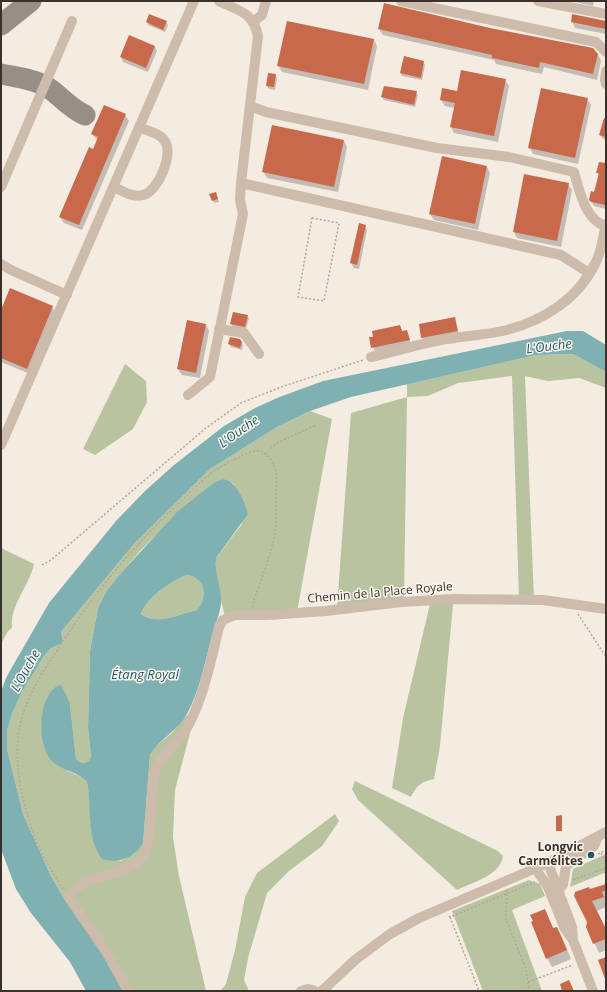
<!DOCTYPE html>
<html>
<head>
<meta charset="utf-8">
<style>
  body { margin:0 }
  #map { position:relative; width:607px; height:992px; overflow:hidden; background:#f4ebe1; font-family:"Open Sans",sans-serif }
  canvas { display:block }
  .frame { position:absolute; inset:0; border:2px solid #3b302b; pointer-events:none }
</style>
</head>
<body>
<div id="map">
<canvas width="607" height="992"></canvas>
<div class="frame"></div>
</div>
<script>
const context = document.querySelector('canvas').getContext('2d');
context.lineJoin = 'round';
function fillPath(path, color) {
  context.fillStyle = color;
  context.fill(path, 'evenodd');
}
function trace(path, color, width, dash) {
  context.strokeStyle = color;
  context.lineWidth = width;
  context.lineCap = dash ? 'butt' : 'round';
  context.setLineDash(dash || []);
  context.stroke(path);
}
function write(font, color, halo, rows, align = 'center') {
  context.font = font + ' "Open Sans",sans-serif';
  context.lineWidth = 3;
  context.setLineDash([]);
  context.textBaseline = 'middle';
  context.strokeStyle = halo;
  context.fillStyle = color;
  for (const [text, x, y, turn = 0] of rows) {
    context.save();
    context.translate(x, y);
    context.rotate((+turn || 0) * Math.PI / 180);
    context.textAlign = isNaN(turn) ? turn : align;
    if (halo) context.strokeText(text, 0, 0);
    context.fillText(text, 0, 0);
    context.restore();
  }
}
fillPath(new Path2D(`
  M573 354 606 372V388L579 378 548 381 525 376 534 600 519 599 512 376 458 383 428 396 407 397 404 601 337 608 351 413 407 397V384L536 355Z
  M125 364 146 381 147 402 133 429 95 455 83 449Z
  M310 411 332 419 297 612 225 615C221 604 214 568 216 558L242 524 234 484 224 479 156 535 140 551 107 590 98 608 90 651 88 727 91 757C88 765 82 764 76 759L70 704 47 697 41 726 44 747 68 771 83 778 87 782C92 806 89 832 99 855L121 861 134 854 143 843 150 755 155 747 172 733 187 715 194 718 175 790 173 837 179 876 206 991H125L66 902 51 876 23 814 7 749V731L12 714 23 690 44 656 51 648 61 644 63 641 61 632 134 544 210 469 277 427Z
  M1 546 3 549 34 564C29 587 10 604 12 628L8 631 1 644Z
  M187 575C206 578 208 597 197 610 179 614 157 626 141 614 143 601 174 579 187 575Z
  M430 604H453L440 746 434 779C421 782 417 785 411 797L392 788 403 718Z
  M355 781 498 851 503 856C501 875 473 882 457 890L358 800 352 789Z
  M335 814 339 821 322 846 289 871 267 893 248 958 244 980 249 991H220L226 984 235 950 245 897 257 873Z
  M606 854V875L604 873 570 887 573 869Z
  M529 880 540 884 545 896 512 910 542 991H483L452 911Z`), '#b8c4a0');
fillPath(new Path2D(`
  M567 331H583L606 345V372L573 354 536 355 351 397 310 411 277 427 210 469 134 544 61 632 63 641 61 644 51 648 44 656 23 690 12 714 7 731V749L23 814 51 876 66 902 104 953 125 991H86L70 962 31 913 16 889 1 849V691L7 676 49 603 116 521 145 491 174 465 224 426 255 408 277 398 323 381Z
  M224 479C238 483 244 501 248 514L216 558C214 573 222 588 221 603 220 614 215 625 212 636 205 662 200 690 187 714 178 731 160 738 150 755L143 843C134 858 119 864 102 859 86 838 92 807 87 782 79 772 63 771 53 762 36 747 37 696 59 685L62 686 70 704 76 759C81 764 88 765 91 757L88 727 90 651 98 608 107 590 122 572 178 511 215 482ZM187 575C206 578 208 597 197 610 179 614 157 626 141 614 144 600 174 579 187 575Z`), '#7fb0b2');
fillPath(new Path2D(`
  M571 1H594L593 6Z
  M150 15 166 22 168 25 165 32 148 25 147 22Z
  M572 21 606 22V34L575 28Z
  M379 29 598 54 601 61 597 80 544 67 542 74 496 64 494 60 383 35Z
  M374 40 377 46 368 90 282 72 278 65Z
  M155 47 157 51 148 72 123 62 121 57Z
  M423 62 425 65 422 80 402 76 401 73Z
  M275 75 277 78 275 90 269 89 267 86Z
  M505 80 509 86 498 142 454 133 451 127 455 108 445 106 441 100 458 92Z
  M416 92 418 95 415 107 384 100 382 97Z
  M587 99 591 105 578 164 533 154 530 148Z
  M606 114V140L603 139 600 135Z
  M125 115 129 121 82 230 64 223 60 217 98 141 92 134Z
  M344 141 347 147 338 192 267 178 263 171Z
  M600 163 606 164V209L594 206 592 202 599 176 597 173Z
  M487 167 490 173 478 230 434 220 430 214Z
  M568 184 572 190 561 247 517 238 514 232Z
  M216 193 219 202 214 203 213 201Z
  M365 226 367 230 359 269 354 268 351 263Z
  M52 307 56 313 30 374 1 362V312Z
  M247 316 249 318 246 329 233 327 231 324Z
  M454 318 459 335 425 342 422 337Z
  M206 325 209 331 200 378 182 375 178 369Z
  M400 326 403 332 407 331 411 345 375 352 370 338Z
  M240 340 243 345 242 350 231 347 229 344Z
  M606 885V907L597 911 606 929V950L599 953 587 926 590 890Z
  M544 910 554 929 557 928 562 937 571 959 552 967 547 958Z`), '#0003');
trace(new Path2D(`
  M1 25 31 1
  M1 74C16 77 34 79 47 87 60 95 70 109 85 115`), '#988e86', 21);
fillPath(new Path2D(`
  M384 3 490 28 593 48 598 54 593 74 540 62 539 68 492 58V55L378 29Z
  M149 14 167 21 163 30 146 22Z
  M572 14 606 21V29L571 22Z
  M287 21 374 39 364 84 277 66Z
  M129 35 155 46 146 68 120 57Z
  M404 56 424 61 421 78 400 73Z
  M461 70 506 79 494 136 450 127 455 103 440 100 442 88 457 91Z
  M268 73 276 74 274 87 266 86Z
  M384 86 417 91 414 105 381 97Z
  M541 88 588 98 575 158 528 148Z
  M104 105 126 114 79 225 59 217 89 147 93 149 98 137 91 134Z
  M604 118H606V137L599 135Z
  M272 125 344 140 334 187 262 172Z
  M442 156 487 166 475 224 429 214Z
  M599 162 606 163 605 205 591 202 589 200 591 191 594 192 599 173H596Z
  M524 174 569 183 557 241 513 232Z
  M216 192 218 199 212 201 209 194Z
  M359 223 366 225 357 265 350 263Z
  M10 288 53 306 27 369 1 358V310Z
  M233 312 248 315 245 327 230 324Z
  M455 317 458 331 421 338 419 324Z
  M187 320 206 324 196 373 177 369Z
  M400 325 402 331 407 330 410 340 371 348 369 337H373L372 331Z
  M230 337 240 339 242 342 240 348 228 344Z
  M562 815V831H556V816Z
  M606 884V890L602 892 604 897 592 901 606 929V939L593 944 586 927 587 922 574 896 575 892 589 887 590 889Z
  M545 909 553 928 557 927 567 950 546 959 531 922 533 921 530 915Z
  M606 957V981L598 960Z
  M569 980 574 991H562L560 984Z`), '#c8694b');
trace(new Path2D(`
  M312 218 339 223 324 301 298 297Z
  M265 454 277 443 316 425
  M42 565 51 560 206 428 241 403 281 387 363 360
  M578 614 606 657
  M601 853 606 862
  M598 854 606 850
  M573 880 606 868
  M63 889C53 872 42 856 35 838 23 807 12 758 20 726 26 695 45 669 62 643 94 593 133 547 176 506 195 487 213 468 238 458 246 454 257 447 264 453 279 464 277 479 276 496 276 507 277 520 275 532 271 558 259 582 252 607
  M506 890C509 899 504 909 506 919L526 969 529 991
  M449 916 450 917 535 882
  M450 917 479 991
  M528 982 573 965`), '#b9a596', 1.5, [2, 2]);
trace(new Path2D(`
  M219 1C239 11 253 12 258 36L241 183 561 255 589 273
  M401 1 596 42 606 52
  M538 1 606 14
  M254 21 262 15 266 1
  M606 71 605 80 606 84
  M250 106 266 112 437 148 509 157 574 172C579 189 585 221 606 226
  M1 187 72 21
  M114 187C123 191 133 198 143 195 158 192 175 152 164 140 159 133 147 131 139 127
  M1 264 11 270 67 295
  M219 329 244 333 259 354
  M371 357C394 352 418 344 441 340 463 336 486 335 507 330 545 320 579 298 596 262 602 250 603 236 606 224
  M188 395 210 377 243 214 240 200 241 183
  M1 445 194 1
  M548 863 572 927 573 940
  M535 868 548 887 565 929 573 940 593 991
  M558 890 563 885 566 866 594 846 597 839
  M128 991 107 953 68 896C72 892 77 887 82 884 101 874 130 875 144 854 155 836 147 791 157 767 164 751 180 741 188 726 204 696 211 660 219 627L223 620 235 615H267L326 611 401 602 454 599 543 600 606 609
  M301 991 308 989 315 991
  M322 991 355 960 390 934 419 918 548 863 606 832`), '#cdbbac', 10);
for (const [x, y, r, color] of [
  [591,855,4,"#1f5a5e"]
]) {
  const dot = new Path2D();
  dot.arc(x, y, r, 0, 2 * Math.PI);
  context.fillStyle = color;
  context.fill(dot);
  trace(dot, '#fbf5ee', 1.5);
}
write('12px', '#3b302b', '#fbf5ee', [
  ["Chemin de la Place Royale",380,593,-5]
]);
write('bold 12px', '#3b302b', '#fbf5ee', [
  ["Longvic",583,848],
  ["Carmélites",583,862]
], 'right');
write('italic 13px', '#1f5a5e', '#fbf5ee', [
  ["L'Ouche",549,347,-7],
  ["L'Ouche",239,432,-35],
  ["L'Ouche",26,671,-61],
  ["Étang Royal",145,675]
]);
</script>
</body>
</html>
